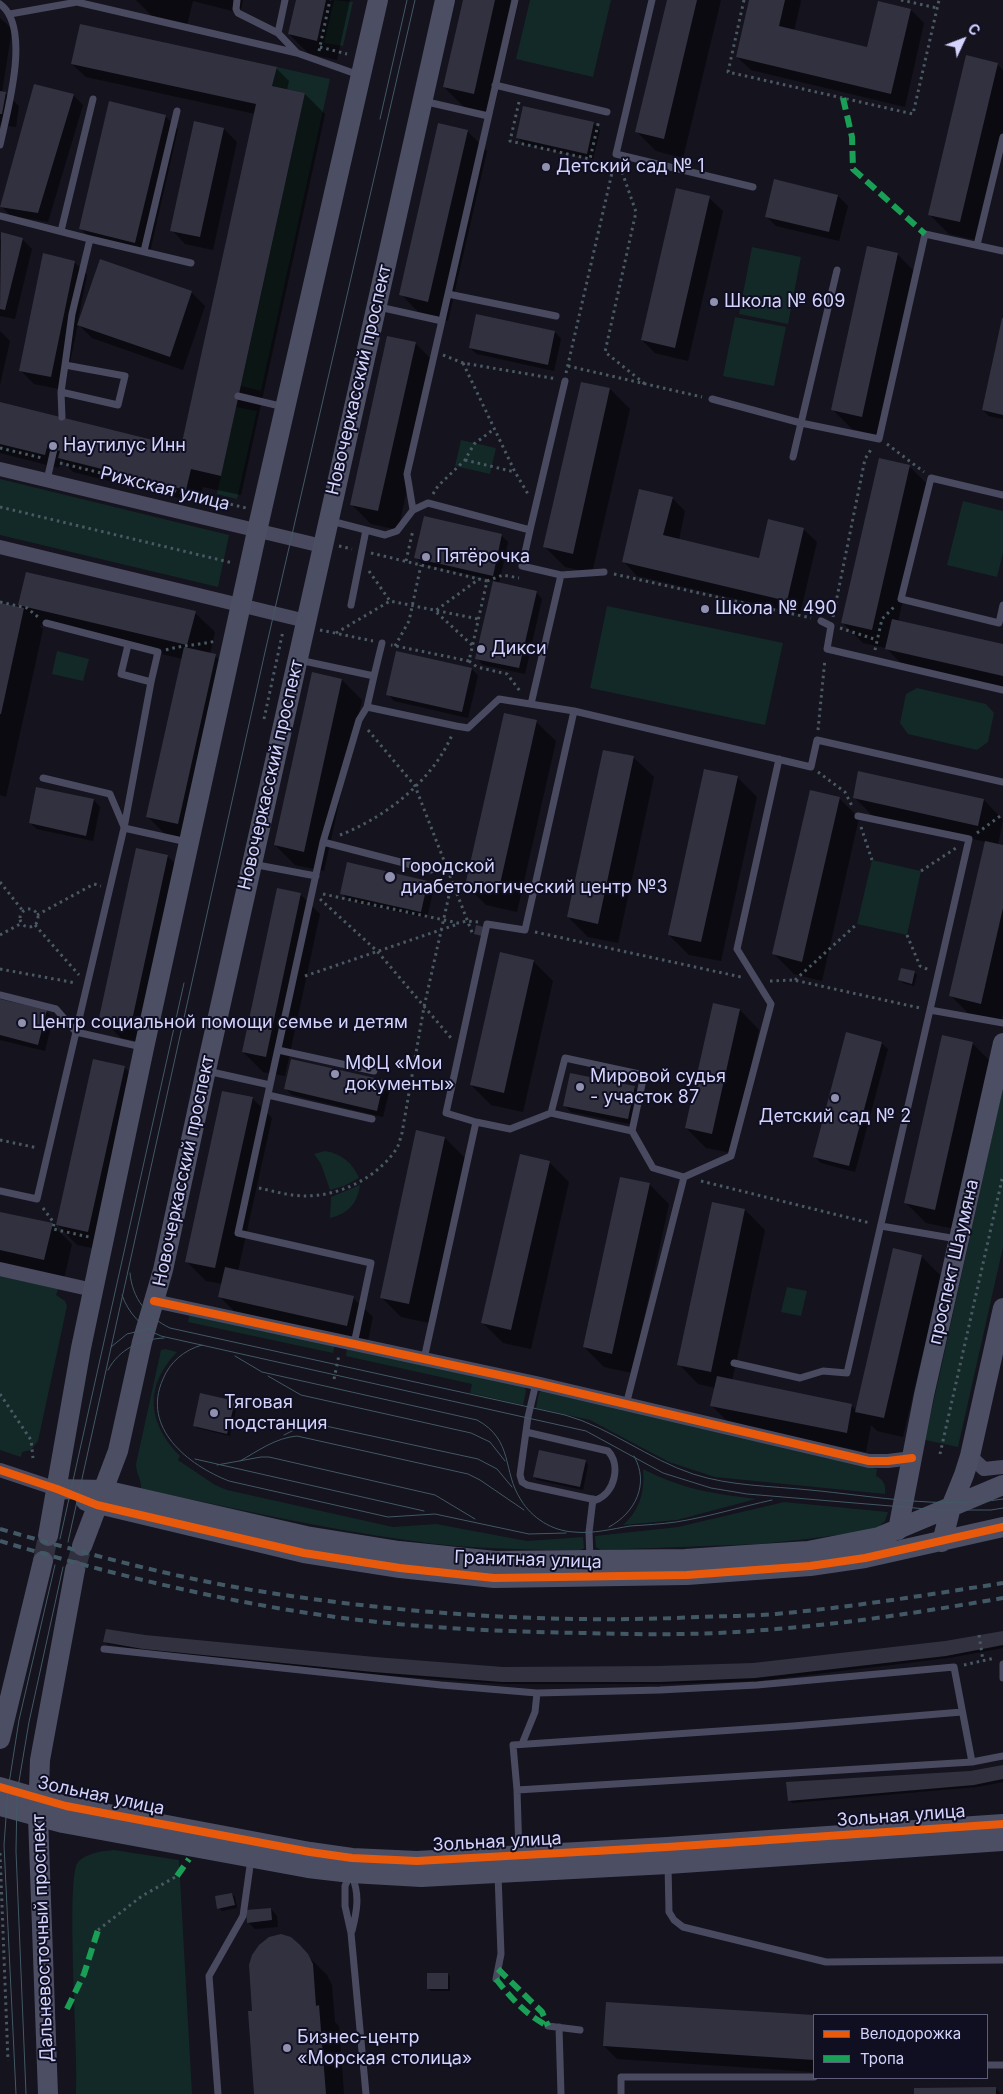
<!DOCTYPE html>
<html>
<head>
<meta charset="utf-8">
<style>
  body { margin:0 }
  #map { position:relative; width:1003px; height:2094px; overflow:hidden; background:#14131e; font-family:Inter,sans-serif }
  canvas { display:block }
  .legend { position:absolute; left:813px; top:2014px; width:175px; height:65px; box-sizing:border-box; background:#100f22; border:1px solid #5e5d7a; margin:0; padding:6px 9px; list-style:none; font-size:15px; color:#d3d3fd }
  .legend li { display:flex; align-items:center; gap:10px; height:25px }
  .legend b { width:25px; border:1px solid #5e5d7a }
  .north { position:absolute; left:938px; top:15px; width:50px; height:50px; -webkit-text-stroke:4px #100f22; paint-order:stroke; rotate:47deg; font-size:14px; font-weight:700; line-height:20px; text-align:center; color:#d3d3fd }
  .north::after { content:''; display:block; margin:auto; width:18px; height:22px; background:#d3d3fd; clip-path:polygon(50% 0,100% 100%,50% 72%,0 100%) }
</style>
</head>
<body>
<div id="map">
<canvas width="1003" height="2094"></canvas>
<ul class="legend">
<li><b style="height:6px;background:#e8590c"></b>Велодорожка</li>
<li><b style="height:6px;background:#1a9f57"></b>Тропа</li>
</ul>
<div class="north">С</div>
</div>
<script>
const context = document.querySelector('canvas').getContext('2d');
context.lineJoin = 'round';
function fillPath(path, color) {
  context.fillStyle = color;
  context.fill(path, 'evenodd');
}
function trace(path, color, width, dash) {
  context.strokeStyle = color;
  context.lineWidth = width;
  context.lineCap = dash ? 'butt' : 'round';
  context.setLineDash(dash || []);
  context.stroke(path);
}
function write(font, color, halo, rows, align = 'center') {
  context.font = font + ' Inter,sans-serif';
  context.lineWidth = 4;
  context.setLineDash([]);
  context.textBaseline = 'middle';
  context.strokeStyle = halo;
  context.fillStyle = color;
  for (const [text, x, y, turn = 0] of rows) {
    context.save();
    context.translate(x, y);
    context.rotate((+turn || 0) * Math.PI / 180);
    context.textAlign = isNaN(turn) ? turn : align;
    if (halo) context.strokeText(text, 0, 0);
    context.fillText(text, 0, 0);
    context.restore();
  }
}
fillPath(new Path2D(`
  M334 0 353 2 343 46 324 43Z
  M530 0H611L593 77 516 59Z
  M277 67 330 79 261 391 241 386 305 93 272 86Z
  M752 247 801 257 788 324 739 314Z
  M735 317 786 327 774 386 723 376Z
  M236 407 257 411 237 499 217 494Z
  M461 440 496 448 490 474 455 466Z
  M0 479 229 535 218 587 0 535Z
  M963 501 1003 511V553L997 577 947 565Z
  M607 606 783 643 765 725 590 688Z
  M57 651 89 659 83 681 52 674Z
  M917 688 986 704 994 713 988 742 977 750 908 734 900 723 906 694Z
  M872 860 921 871 907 935 857 924Z
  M1003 1088V1247L958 1447 925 1440Z
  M325 1151C342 1154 352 1162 359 1178L344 1186 330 1190 321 1164 314 1154Z
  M360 1185C357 1204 349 1213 330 1218L331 1197Z
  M0 1276 58 1289 56 1295 65 1301 67 1306 38 1441 31 1450 22 1452 21 1457 0 1450Z
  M787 1287 807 1291 801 1316 781 1312Z
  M190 1313 335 1344 333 1353 188 1322Z
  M347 1347 524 1385 526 1391 523 1405 470 1393 472 1384 346 1356Z
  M165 1349 177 1352C144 1386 147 1423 180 1456L178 1460 215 1485 227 1490 393 1527 436 1524 527 1541 583 1537 584 1548 579 1551C523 1549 467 1549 413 1541 321 1529 231 1507 141 1489 142 1480 136 1474 136 1464L161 1350Z
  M543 1389 877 1469 876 1476C884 1480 886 1485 885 1494L715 1477 669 1462 590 1420 536 1408 539 1393Z
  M643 1469C681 1489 715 1494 756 1499L677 1520 623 1525C640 1510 645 1491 643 1469Z
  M784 1502 888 1512 885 1521 875 1530 807 1539 760 1544 601 1550 596 1547 595 1536 678 1527Z
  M114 1850 179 1860 192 2094H76C79 2060 65 1877 78 1862 86 1853 103 1851 114 1850Z`), '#132927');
fillPath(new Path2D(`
  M136 0H243L240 13 193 1 187 25 152 16Z
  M297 0H350L337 60 309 54 289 34Z
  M465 0H519L493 113 464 107 444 87Z
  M668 0H721L683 158 656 151 636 131Z
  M751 0H800L801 1 794 31 868 49 911 10 924 23 905 107 751 70 737 57Z
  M0 18 12 29 2 92 5 93 19 106 16 127 0 125Z
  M72 64 276 68 289 81 287 90 305 94 325 114 241 495 203 487 199 503 73 472 61 459 59 468 0 453V403L181 448 255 114 86 77Z
  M997 64 1003 70V142L980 241 949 234 929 214Z
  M73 95 83 105 48 222 11 216 1 206Z
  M165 116 178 129 149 256 94 242 81 229Z
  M593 123 600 130 593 159 524 144 517 137Z
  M224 129 237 142 213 250 185 244 172 230Z
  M467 131 487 151 448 321 420 314 401 294Z
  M838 196 848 206 839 241 776 226 766 216Z
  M709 198 723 211 688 361 655 353 642 340Z
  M2 234 22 239 32 249 15 319 0 316V241Z
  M897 254 917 274 881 436 852 429 832 409Z
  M101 261 192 293 205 306 183 370 92 338 78 324 64 390 34 384 20 370 74 262 87 275 78 320 80 321Z
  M1003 321V419L989 416 983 410Z
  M0 331 10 341 0 385Z
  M555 332 561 339 554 371 477 354 470 348Z
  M415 343 435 363 398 530 371 524 351 504Z
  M582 383 610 389 630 409 592 573 565 567 545 547Z
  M909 466 929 486 898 622 1003 646V690L906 668 886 648 863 643 843 623Z
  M672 498 685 511 679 540 760 559 803 529 817 542 800 614 637 576 624 562Z
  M425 518 502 536 508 542 499 584 536 592 542 599 525 674 483 665 477 658 494 580 422 564 416 557Z
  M0 604 24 609 20 605 195 613 215 632 210 654 215 656 235 675 198 843 167 836 148 817 183 659 39 625 43 629 6 797 0 795Z
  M472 669 478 676 468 718 394 701 388 694Z
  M342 680 362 700 324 871 295 865 275 845Z
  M536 722 556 741 517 912 486 905 466 885Z
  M604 751 634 758 654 777 618 943 588 937 568 917Z
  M737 777 757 797 721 961 689 955 669 935Z
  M854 797 984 800 1003 820 998 845 1003 846V1013L1001 1023 971 1016 951 996 986 842 874 817Z
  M839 798 859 818 822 981 794 974 774 954Z
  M94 800 100 807 93 841 37 829 30 823Z
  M167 856 187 875 151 1044 121 1038 101 1018Z
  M427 882 434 888 427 918 348 900 342 893Z
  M300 894 320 914 285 1076 263 1072 243 1052Z
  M533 961 553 981 523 1112 491 1105 471 1085Z
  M914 972 917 975 914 986 903 983 900 980Z
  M0 1000 46 1011 53 1018 45 1051 0 1040Z
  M740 1010 759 1030 732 1153 706 1148 686 1128Z
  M881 1043 888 1049 855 1172 821 1163 814 1156Z
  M972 1043 992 1063 955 1229 926 1223 906 1203Z
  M124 1067 144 1087 108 1251 77 1245 58 1225Z
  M383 1081 390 1088 383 1117 292 1095 285 1088Z
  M634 1087 641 1094 634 1125 571 1112 564 1105Z
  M252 1098 272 1118 238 1271 353 1298 373 1317 367 1345 239 1316 220 1297 223 1284 206 1281 186 1261Z
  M445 1138 465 1158 429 1323 401 1317 381 1297Z
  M549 1162 569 1182 531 1349 503 1343 483 1323Z
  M649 1184 669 1204 632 1373 604 1367 584 1347Z
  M713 1204 745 1210 765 1230 732 1381 851 1405 857 1411 921 1256 941 1276 903 1437 877 1431 871 1425 866 1452 731 1425 711 1405 715 1388 698 1384 679 1364Z
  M0 1213 52 1225 72 1244 64 1279 0 1265Z
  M234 1402 237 1405 230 1436 197 1428 194 1425Z
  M586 1462 588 1465 583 1490 537 1480 534 1477Z
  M1003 1632V1648L949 1658 758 1681 663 1684H505L377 1675 147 1651 107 1644 105 1641 144 1636 374 1658 502 1668 658 1667 754 1664 945 1643Z
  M1003 1766V1782L977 1787 792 1803 789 1800Z
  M232 1894 235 1897 237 1908 222 1911 219 1908Z
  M271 1909 277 1916 278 1927 255 1929 248 1922Z
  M290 1939 327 1975 332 1985 335 2022 339 2026 344 2094H254L253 2012Z
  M448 1974 450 1977V1991H431L428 1988Z
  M607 2003 814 2017V2072L617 2059 604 2046Z
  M995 2088 1001 2094H915Z`), '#0007');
fillPath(new Path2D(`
  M296 0H326L317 41 288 34Z
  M463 0H495L474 94 443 87Z
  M667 0H697L664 139 635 132Z
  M749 0H785L779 26 867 47 878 1 911 9 891 94 736 57Z
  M80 24 277 67 272 86 305 93 221 476 191 469 186 490 58 458 60 451 47 447 45 455 0 444V402L181 447 256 104 71 64Z
  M966 55 998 63 960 222 928 215Z
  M34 84 74 94 38 213 0 207Z
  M0 91 6 92 2 114H0Z
  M109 101 166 115 135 243 79 229Z
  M523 106 594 122 587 154 516 138Z
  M194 121 224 128 200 237 170 231Z
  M438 123 468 130 428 302 399 295Z
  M774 179 838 195 829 232 765 217Z
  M676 188 710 196 675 348 641 340Z
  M1 232 23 238 5 310 0 309Z
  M867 246 898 253 862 417 831 410Z
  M43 253 75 261 51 377 19 371Z
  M100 259 192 291 170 357 77 325Z
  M476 314 555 331 548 365 469 348Z
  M1002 318H1003V415L982 410Z
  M387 336 416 342 378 511 350 505Z
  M581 382 610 388 573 554 543 547Z
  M879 458 910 465 872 630 841 623Z
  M639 489 673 497 663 535 759 558 768 519 804 528 787 601 622 562Z
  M424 516 502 534 493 576 414 558Z
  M26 572 196 611 187 645 18 605Z
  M493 581 537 591 519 668 475 659Z
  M0 603 24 608 1 714H0Z
  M892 619 1003 644V676L885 649Z
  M184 647 216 654 178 824 146 817Z
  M396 651 472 668 462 712 386 695Z
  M312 672 342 679 304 852 274 845Z
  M504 713 537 720 498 893 465 886Z
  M603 750 634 756 598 924 567 917Z
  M704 769 738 776 701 942 668 935Z
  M858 771 984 799 978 826 853 798Z
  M36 787 94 799 86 836 29 823Z
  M810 790 840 797 802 962 772 954Z
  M985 841 1003 845V908L981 1004 949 996Z
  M136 848 168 855 131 1025 99 1018Z
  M347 862 428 881 421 912 340 894Z
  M277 888 301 893 266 1057 242 1052Z
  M476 925 484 927 482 936 474 934Z
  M500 952 534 960 504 1093 470 1085Z
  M901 968 915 971 912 984 898 980Z
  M0 999 47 1010 38 1045 0 1035Z
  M713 1003 740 1009 712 1134 685 1128Z
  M846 1032 882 1042 849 1166 813 1157Z
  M942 1035 973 1042 935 1210 904 1203Z
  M93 1059 125 1066 88 1232 56 1225Z
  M291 1059 384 1080 377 1111 284 1089Z
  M570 1073 635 1086 628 1119 563 1106Z
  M222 1091 253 1097 215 1268 185 1262Z
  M416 1130 445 1137 409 1304 380 1298Z
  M520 1154 550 1161 511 1330 481 1323Z
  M620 1177 650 1183 612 1354 583 1347Z
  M712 1202 745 1209 711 1372 677 1365Z
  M0 1212 53 1223 44 1260 0 1250Z
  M893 1248 922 1255 884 1418 855 1412Z
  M225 1267 354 1296 347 1326 218 1297Z
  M717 1376 852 1404 847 1433 710 1406Z
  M200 1393 235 1401 227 1434 193 1426Z
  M539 1450 586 1460 580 1487 533 1477Z
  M106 1629 145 1635 375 1657 503 1667 658 1666 753 1663 945 1641 1003 1631V1645L946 1656 755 1678 660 1682H502L373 1672 143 1649 103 1642Z
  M1003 1765V1779L974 1785 788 1801 786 1782 970 1771Z
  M232 1893 235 1905 217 1909 215 1896Z
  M271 1908 272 1920 247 1923 246 1910Z
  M281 1934 291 1937 300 1945 308 1954 313 1964 316 2006 319 2005 326 2094H254L248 2011H252L249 1965 252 1955 259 1945 269 1937Z
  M427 1973H448V1989H427Z
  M606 2002 814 2015V2060L603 2046Z
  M996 2087V2094H914V2088Z`), '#323140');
trace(new Path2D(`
  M43 1561 48 1536
  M75 1570 82 1546`), '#31303f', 20, [20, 10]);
trace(new Path2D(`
  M744 0 728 72 913 114 939 0
  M901 0 937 8
  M320 47 347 54
  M319 51 330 0
  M519 102 510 141 590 159 599 120
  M620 166 636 212 605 352 645 384
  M443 355 463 363 557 379
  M463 363 515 472 528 494
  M568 366 702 397
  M566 373 614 164
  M887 444 924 472
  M0 448 42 458
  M465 460 515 472
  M60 463 246 508
  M433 494 438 486 465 460 474 444 494 429
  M0 507 233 563
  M339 546 352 549
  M371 553 487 581 469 661 391 645
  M406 561 413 530
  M369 571 390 601
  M614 574 811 618
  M487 581 503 575 519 578
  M0 602 27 608 38 617
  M833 617 865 459 872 448
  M840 628 877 640
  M320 630 373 641
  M336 633 390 601 478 619
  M472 645 435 611 479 579
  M395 646 409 621 421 565
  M166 650C183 645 199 645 216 641
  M875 650 882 619 896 605
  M469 661 477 667 507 674 520 691
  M264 719 283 631
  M368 730 415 786 473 935
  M818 730 825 659
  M818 772 845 792 853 808
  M861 827 872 860
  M977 833 1003 814
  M340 835C386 817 432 781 452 735
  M921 871 956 848
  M0 882 23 911
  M323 894 458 923 467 921 478 922
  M320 899 377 951 451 1038
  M20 918a9 9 0 1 1 18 0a9 9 0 1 1-18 0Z
  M37 915 94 884 101 886
  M35 925 79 975
  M535 932 741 977
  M0 935 22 923
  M907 935 920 966 929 970
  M0 969 76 983
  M305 976 458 924
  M795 980 857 924
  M770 981 794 980 920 1008
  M0 1140 38 1148
  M701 1181 870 1223
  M259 1188C273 1191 290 1196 305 1196 339 1196 375 1179 395 1151 399 1146 400 1139 402 1133L424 1007 452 882
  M43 1208 54 1223 53 1229 89 1237
  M334 1379 339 1355
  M0 1394 31 1440 33 1458
  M940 1454 1003 1175
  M979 1635 983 1661
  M964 1665 995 1658
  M0 1853 8 2061
  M98 1930 142 1896 177 1876`), '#4a5a63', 3, [2.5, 4]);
trace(new Path2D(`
  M237 0 236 9 238 13 278 33
  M285 0 278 33 297 53 359 75
  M652 0 616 154 753 187
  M0 4C32 27 7 112 0 145
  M10 14 77 2 297 53
  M495 85 607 112
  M423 101 488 116
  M0 216 90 239 72 314 65 365
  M61 231 93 99
  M90 239 191 263
  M977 245 1003 137
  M144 251 177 111
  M448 294 556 316
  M379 307 442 321
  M61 392 65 365 125 376 118 405 61 392 62 417
  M238 396 284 407
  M712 399 801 423 879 439 925 234 1003 251
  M793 457 837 270
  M47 480 54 449
  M1003 495 931 478 901 599 999 623 1003 605
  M413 510 407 474 515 0
  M331 521 385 535 397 531 413 510 428 503 530 530 522 566 561 575 531 704
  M530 530 565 381
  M561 575 604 572
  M351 605 366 530
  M821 621 831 626 827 649 1003 690
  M46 623 158 652 151 682 124 828
  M128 645 121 674 151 682
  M299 660 374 676 367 707 456 726 468 728 499 699 574 711 525 930 487 924 446 1113 476 1122 510 1129 551 1113 565 1058 644 1075 632 1131 653 1168 684 1177 731 1156 771 1004 737 949 779 759
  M374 676 382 643
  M574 711 811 767 817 740 1003 782
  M43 778 110 794 124 827
  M323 842 431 870
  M252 864 316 876
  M0 995 56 1009 76 1032 37 1199 0 1191
  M930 1010 1003 1023
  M142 1047 76 1032 124 828 187 842
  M278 1050 374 1071
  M207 1071 270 1085 238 1233 371 1263 354 1344
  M270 1085 323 842 359 720 367 707
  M268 1095 372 1119
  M551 1113 632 1131
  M881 1226 957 1239
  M424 1359 476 1122
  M734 1363 800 1378 823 1371 847 1373 969 839 858 816
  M626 1405 684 1177
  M526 1432 608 1451C621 1465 615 1493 596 1500L527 1485 522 1482 520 1475 528 1417 536 1383
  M590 1559 589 1532 593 1499
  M104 1649 441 1685 537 1693 660 1690 757 1685 954 1667 972 1762
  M1003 1664V1678
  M522 1744 535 1712 537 1693
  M517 1790 972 1762 1003 1756
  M519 1854 517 1790 513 1745 793 1726 962 1712
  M668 1865 669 1912 674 1920 683 1927 826 1962 1003 1960
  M350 1875 345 1886V1906L351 1933 366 2094
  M352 1931C357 1911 360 1895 352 1876
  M496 1979 501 1954 498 1875
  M548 2026 580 2030
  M559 2027 561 2094
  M987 2065H1003
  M218 2094 209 1976 243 1916 251 1859
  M621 2094V2077H814`), '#494a5f', 7);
trace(new Path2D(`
  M0 469 322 546
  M0 547 306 621
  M0 1269 93 1290
  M154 1301 536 1383 869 1461H888L912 1458
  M970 1456 984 1469 1003 1467
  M0 1470 57 1489`), '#494a5f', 14);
trace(new Path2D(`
  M57 1489 104 1490 306 1536 399 1551 495 1561 685 1559 808 1551 879 1537 1003 1485
  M86 1501 304 1553 400 1568 494 1578 687 1575 810 1566 865 1558 1003 1527
  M898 1530 924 1395 1003 1043
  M48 1536 81 1348 144 1048 257 531 378 0
  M942 1542 951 1507 964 1475 970 1456 1003 1308
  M82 1546 118 1451 142 1342 163 1270 206 1070 445 0
  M0 1739 43 1561
  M0 1787 66 1806 310 1852 352 1858 417 1861 667 1847 1003 1824
  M0 1806 63 1823 308 1868 351 1873 421 1877 668 1864 1003 1841
  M48 2094 38 1817 40 1760 75 1570`), '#4c4e64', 20);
trace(new Path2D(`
  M380 119 407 0
  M130 1273C132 1298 147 1317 170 1328L565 1415C611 1428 648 1459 693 1474 730 1486 771 1486 810 1490 873 1496 940 1509 1003 1499
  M122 1295C128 1313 143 1329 161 1336L586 1431 663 1473 711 1488 747 1494 939 1510H991L1003 1508
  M202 1345C184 1350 170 1362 163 1379 141 1428 188 1465 229 1481L388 1517 435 1514 529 1534 566 1533
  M111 1347 127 1334 152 1328
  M235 1356 262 1372 477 1420C514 1440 502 1471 521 1500 532 1518 552 1531 574 1532 593 1534 612 1529 630 1526 646 1525 661 1524 676 1522 708 1517 740 1507 772 1500
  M108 1370C119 1349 141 1339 164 1338
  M268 1376 301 1395 471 1433 490 1442 505 1461
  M284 1435 300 1427 321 1425 478 1459 497 1469 512 1487
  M195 1459 424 1511
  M240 1461C258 1451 275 1438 297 1436L468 1474 480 1480 524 1510
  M217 1465 261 1457H269L435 1495 475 1519
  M609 1527C635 1513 650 1484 634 1456
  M60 1539 184 983
  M68 1542 265 652 415 0
  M16 2094 4 1845 8 1790 19 1720 55 1565
  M26 2094 16 1851 17 1793 29 1722 63 1567`), '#425965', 1);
trace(new Path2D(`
  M0 1529C85 1553 171 1577 258 1591 403 1614 552 1624 699 1617 725 1616 750 1616 776 1614 852 1607 927 1595 1003 1583
  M0 1541C120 1577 244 1607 368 1621 441 1629 514 1632 587 1633 650 1635 713 1635 776 1629 852 1623 928 1611 1003 1598`), '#425965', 4, [8, 6]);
trace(new Path2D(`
  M843 98 852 137 853 169 925 234
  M177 1876 189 1859
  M498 1969 542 2012 548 2026
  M496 1979C511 1998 526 2015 548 2026
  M67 2009 84 1974 98 1930`), '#1a9f57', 6, [12, 6]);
trace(new Path2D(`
  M154 1301 536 1383 869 1461H888L912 1458
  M0 1470 57 1489 97 1505 304 1553 400 1568 494 1578 687 1575 810 1566 865 1558 1003 1527
  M0 1787 66 1806 310 1852 352 1858 417 1861 667 1847 1003 1824`), '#e8590c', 8);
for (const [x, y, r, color] of [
  [546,167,5,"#9090af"],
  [714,302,5,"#9090af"],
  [53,446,5,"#9090af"],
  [426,557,5,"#9090af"],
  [705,609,5,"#9090af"],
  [481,649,5,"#9090af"],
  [390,877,6,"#9090af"],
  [22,1023,5,"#9090af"],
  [335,1074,5,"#9090af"],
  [580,1087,5,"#9090af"],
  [835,1098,5,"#9090af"],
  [214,1413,5,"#9090af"],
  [287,2048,5,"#9090af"]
]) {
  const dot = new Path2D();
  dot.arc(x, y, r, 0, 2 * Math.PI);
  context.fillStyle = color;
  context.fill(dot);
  trace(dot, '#100f22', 2);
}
write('18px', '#d3d3fd', '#100f22', [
  ["Детский сад № 1",556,167],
  ["Школа № 609",724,302],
  ["Наутилус Инн",63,446],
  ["Пятёрочка",436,557],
  ["Школа № 490",715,609],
  ["Дикси",491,649],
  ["Городской",401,867],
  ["диабетологический центр №3",401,888],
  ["Центр социальной помощи семье и детям",32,1023],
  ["МФЦ «Мои",345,1064],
  ["документы»",345,1085],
  ["Мировой судья",590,1077],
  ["- участок 87",590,1098],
  ["Детский сад № 2",835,1117,"center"],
  ["Тяговая",224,1403],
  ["подстанция",224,1424],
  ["Бизнес-центр",297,2038],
  ["«Морская столица»",297,2059]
], 'left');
write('18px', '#d3d3fd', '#100f22', [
  ["Новочеркасский проспект",359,380,-77],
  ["Рижская улица",165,489,14],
  ["Новочеркасский проспект",271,775,-77],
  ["Новочеркасский проспект",184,1171,-78],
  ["проспект Шаумяна",954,1262,-77],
  ["Гранитная улица",528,1560,2],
  ["Зольная улица",101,1796,12],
  ["Зольная улица",901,1816,-4],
  ["Зольная улица",497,1842,-3],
  ["Дальневосточный проспект",43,1938,-92]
]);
</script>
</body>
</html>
